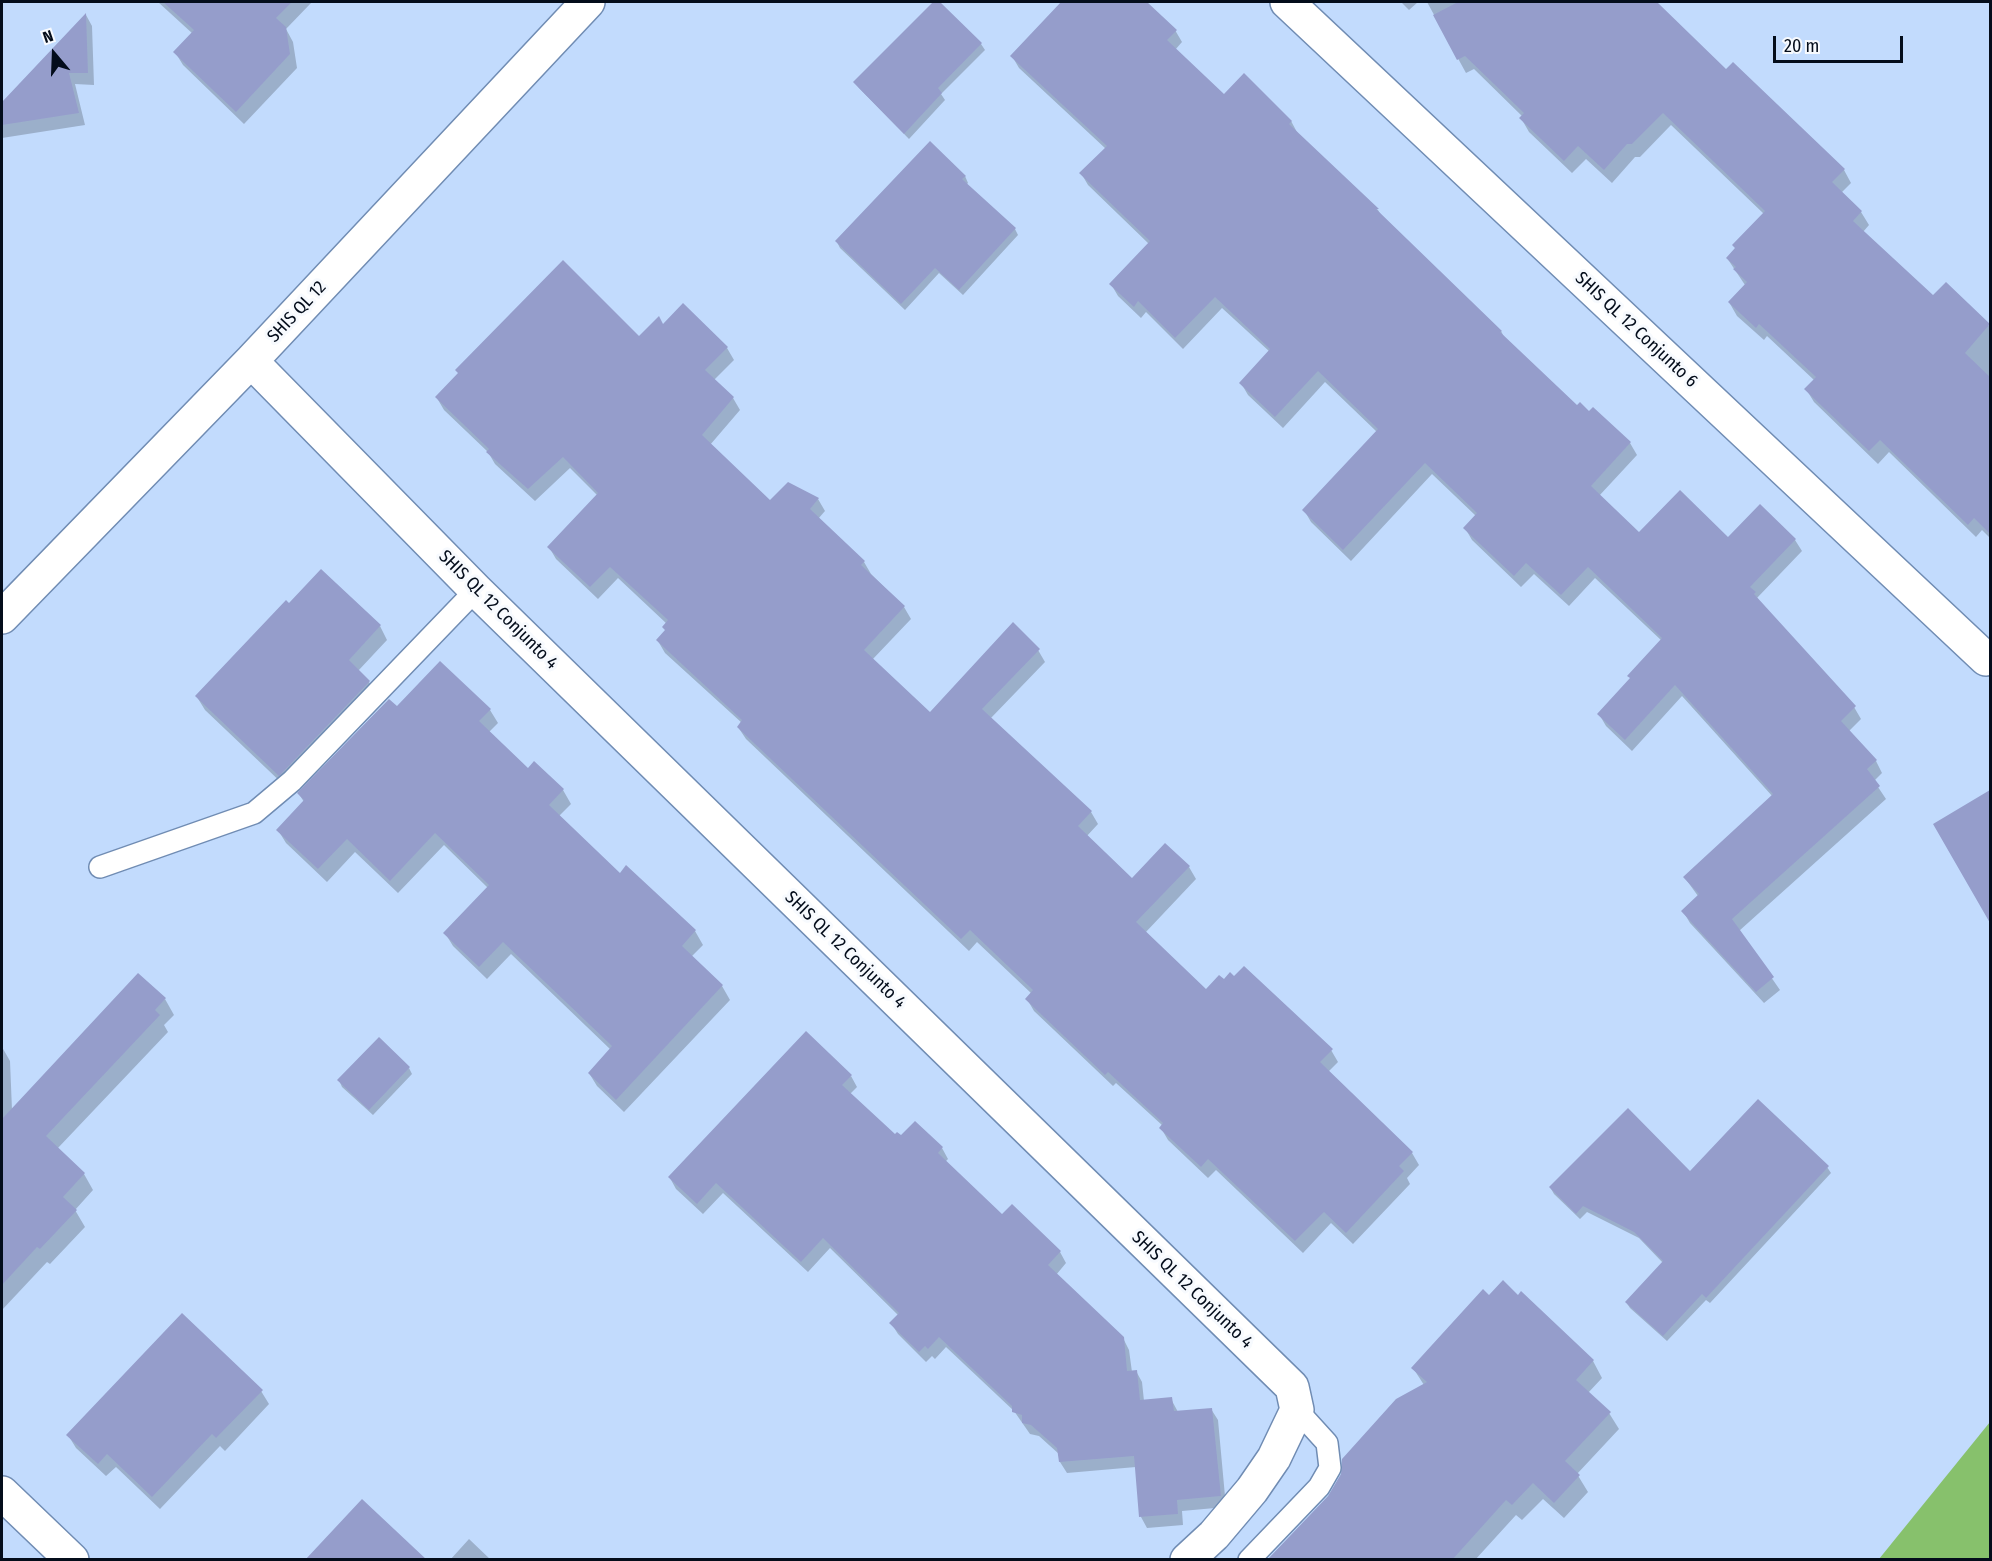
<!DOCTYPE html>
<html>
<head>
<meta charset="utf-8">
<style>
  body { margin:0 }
  #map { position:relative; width:1992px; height:1561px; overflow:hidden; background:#c2dbfd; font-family:"Fira Sans Condensed",sans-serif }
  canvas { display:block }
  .frame { position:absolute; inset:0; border:3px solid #040d1b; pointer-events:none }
  .north { position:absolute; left:24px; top:24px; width:60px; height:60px; -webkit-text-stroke:4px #f7fafe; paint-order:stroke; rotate:341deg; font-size:16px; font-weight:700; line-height:24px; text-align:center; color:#040d1b }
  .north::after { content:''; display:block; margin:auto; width:21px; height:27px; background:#040d1b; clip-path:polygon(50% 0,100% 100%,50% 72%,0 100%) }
  .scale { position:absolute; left:1773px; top:36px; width:130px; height:27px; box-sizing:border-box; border:3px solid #040d1b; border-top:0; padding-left:8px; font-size:18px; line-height:21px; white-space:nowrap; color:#040d1b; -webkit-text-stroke:4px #f7fafe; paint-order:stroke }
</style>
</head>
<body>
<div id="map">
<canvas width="1992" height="1561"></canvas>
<div class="frame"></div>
<div class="north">N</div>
<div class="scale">20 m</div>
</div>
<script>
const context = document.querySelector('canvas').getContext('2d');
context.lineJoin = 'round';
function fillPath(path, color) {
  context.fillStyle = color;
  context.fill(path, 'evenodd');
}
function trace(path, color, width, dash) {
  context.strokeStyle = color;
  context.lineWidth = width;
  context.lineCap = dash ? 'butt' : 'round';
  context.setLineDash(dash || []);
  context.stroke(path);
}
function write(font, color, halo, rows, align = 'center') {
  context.font = font + ' "Fira Sans Condensed",sans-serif';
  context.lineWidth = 6;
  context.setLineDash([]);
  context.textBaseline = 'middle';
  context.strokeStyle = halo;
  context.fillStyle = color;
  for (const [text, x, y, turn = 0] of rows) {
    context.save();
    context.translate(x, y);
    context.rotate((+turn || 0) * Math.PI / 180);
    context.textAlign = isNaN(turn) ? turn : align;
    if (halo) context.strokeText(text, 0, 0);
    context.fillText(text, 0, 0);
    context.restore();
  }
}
fillPath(new Path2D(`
  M1990 1422V1559H1879Z`), '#87c16c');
fillPath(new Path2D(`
  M158 2H312L286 29 293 42 297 68 244 124 183 65 175 52 193 34Z
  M936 2H938L981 44 985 50 941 94 945 100 909 139 859 88 855 82Z
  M1063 2H1145L1175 30 1182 42 1175 50 1224 96 1291 121 1298 134 1378 210 1382 217 1501 331 1505 339 1577 407 1590 413 1593 409 1630 443 1637 455 1599 496 1640 534 1728 539 1795 540 1802 551 1757 598 1854 707 1861 719 1849 731 1876 761 1882 773 1874 781 1886 799 1739 931 1780 990 1764 1003 1690 923 1683 911 1698 896 1685 878 1773 797 1682 696 1632 751 1606 726 1599 714 1631 680 1662 641 1595 578 1569 606 1534 574 1521 587 1472 540 1465 528 1476 516 1432 474 1351 561 1311 522 1304 510 1377 432 1325 382 1283 428 1248 395 1241 383 1270 352 1222 308 1183 349 1146 312 1141 318 1118 296 1111 284 1149 244 1088 185 1081 173 1106 149 1019 68 1012 56Z
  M1401 2H1418L1409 10Z
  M1427 2H1655L1726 71 1844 170 1851 183 1841 193 1861 212 1869 225 1863 232 1934 298 1946 284 1990 327V538L1982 530 1976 537 1889 452 1878 464 1814 402 1806 389 1814 380 1767 336 1764 340 1737 316 1729 302 1745 285 1727 258 1764 214 1671 125 1640 157H1635L1612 183 1586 159 1572 173 1529 132 1521 118 1523 117 1474 69 1466 73Z
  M86 15 92 26 94 85 75 84 85 125 2 138V105Z
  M965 176 968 183 966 185 1015 229 1018 235 963 295 939 273 905 310 840 248 837 242Z
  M663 326 727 348 734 360 714 380 733 398 740 410 710 445 770 502 818 499 825 511 818 519 864 562 871 574 904 607 911 619 872 660 930 714 1038 650 1045 662 990 719 1091 812 1098 824 1086 837 1132 880 1189 867 1196 879 1145 933 1206 991 1331 1050 1338 1062 1328 1072 1412 1153 1419 1165 1407 1178 1410 1184 1353 1244 1331 1223 1303 1253 1216 1170 1208 1178 1168 1140 1161 1128 1163 1126 1116 1083 1113 1086 1034 1011 1027 999 1032 994 977 942 969 951 746 739 738 727 742 723 665 653 658 641 666 631 667 624 618 578 598 599 556 559 549 547 597 495 570 468 535 501 495 464 488 452 444 410 437 398 639 338Z
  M380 626 387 640 358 671 369 682 377 695 287 788 205 710 197 697Z
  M397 708 490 710 498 723 489 732 528 770 563 790 571 804 559 816 620 875 626 867 695 931 703 945 691 957 722 986 730 1000 624 1112 597 1086 589 1073 611 1050 511 954 487 979 453 946 445 933 488 888 444 845 398 893 355 852 327 882 286 843 278 830 304 802 299 794Z
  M1990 792V891L1978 898 1935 824Z
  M165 999 174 1015 164 1025 168 1032 57 1149 84 1174 93 1190 75 1210 85 1227 50 1264 47 1262 2 1310V1047L10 1061 12 1110Z
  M409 1068 412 1074 373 1115 342 1087 339 1080Z
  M851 1076 857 1087 850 1094 895 1136 942 1148 948 1159 945 1162 1002 1217 1060 1252 1066 1263 1056 1275 1123 1338 1129 1350 1132 1372 1136 1371 1142 1382 1144 1401 1171 1399 1178 1412 1211 1409 1218 1420 1226 1507 1182 1511 1183 1525 1147 1528 1141 1517 1136 1467 1067 1473 1060 1462 1059 1454 1039 1436 1030 1434 1014 1411 946 1347 935 1359 932 1356 926 1362 898 1334 891 1323 899 1316 830 1248 808 1272 723 1193 703 1214 676 1189 670 1178Z
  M1827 1167 1831 1173 1710 1303 1706 1300 1667 1341 1630 1308 1626 1302 1663 1263 1639 1238 1587 1212 1580 1219 1554 1194 1550 1187Z
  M1521 1293 1593 1361 1602 1378 1588 1393 1609 1413 1619 1429 1577 1474 1588 1492 1564 1518 1543 1499 1522 1520 1516 1515 1475 1560H1268L1329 1497 1424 1385 1413 1368 1489 1297H1518Z
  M261 1391 269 1404 225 1451 220 1446 160 1509 116 1467 106 1476 76 1448 68 1435Z
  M469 1539 491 1560H450Z`), '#0003');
fillPath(new Path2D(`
  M163 2H292L276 18 286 27 290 54 236 112 173 52 194 30Z
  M933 2H940L982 43 938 88 942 93 904 134 853 82Z
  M1061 2H1147L1177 30 1167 40 1224 94 1244 73 1292 121 1289 124 1379 209H1376L1502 331 1500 332 1577 405 1580 402 1589 411 1593 407 1631 442 1591 486 1639 532 1680 490 1728 537 1760 504 1796 539 1750 587 1756 592 1754 594 1856 706 1841 721 1877 760 1867 769 1880 786 1732 919 1774 977 1756 992 1681 911 1699 894 1683 877 1773 794 1675 685 1625 740 1597 714 1630 678 1627 676 1662 638 1588 567 1561 595 1526 563 1514 576 1463 528 1477 513 1425 463 1343 550 1302 510 1378 429 1318 371 1275 417 1239 383 1270 349 1215 297 1175 338 1138 301 1134 307 1109 284 1150 241 1079 173 1107 146 1010 56Z
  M1458 2H1657L1726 69 1733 62 1845 169 1832 182 1862 211 1853 221 1933 295 1946 282 1990 324 1965 353 1990 377V534L1974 518 1968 525 1880 440 1869 451 1804 389 1816 377 1759 324 1756 328 1728 302 1747 282 1733 269 1736 267 1726 258 1735 248 1732 245 1765 211 1663 113 1632 144H1627L1604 170 1578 146 1564 161 1519 118 1524 113 1465 56 1457 60 1433 15Z
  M86 13 88 73H69L79 113 2 125V102Z
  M930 141 966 176 962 179 1016 228 959 290 935 268 901 304 835 241Z
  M563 260 639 336 659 316 663 324 683 303 728 347 705 370 734 397 702 435 770 500 788 482 819 498 810 509 865 561 861 565 905 606 864 650 930 712 1013 622 1040 649 982 709 1092 811 1078 826 1132 878 1165 843 1190 866 1136 922 1206 989 1219 975 1224 979 1230 972 1234 976 1244 966 1333 1049 1320 1062 1413 1152 1399 1166 1404 1171 1346 1233 1324 1212 1295 1241 1208 1159 1201 1167 1159 1128 1163 1123 1108 1072 1105 1075 1025 999 1033 990 970 930 961 939 737 727 742 720 656 640 665 630 662 627 668 620 610 567 590 587 547 547 598 493 563 457 528 489 486 452 489 449 435 397 458 373 455 370Z
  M321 569 381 625 349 660 370 681 279 776 195 696 286 600 289 603Z
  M440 661 491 709 479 721 528 768 534 761 564 789 549 805 620 873 626 865 696 930 682 946 723 985 616 1100 588 1073 612 1046 503 942 479 967 443 933 489 885 435 833 390 881 347 839 318 869 276 830 304 800 297 793 389 699 397 706Z
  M1990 790V923L1933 824Z
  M138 973 166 998 155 1010 160 1015 46 1136 85 1173 63 1197 77 1210 40 1249 37 1247 2 1285V1119Z
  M806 1031 852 1075 842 1085 895 1134 897 1132 901 1135 915 1121 943 1147 938 1153 1002 1214 1012 1204 1061 1251 1048 1265 1124 1337 1127 1371 1137 1370 1140 1400 1172 1397 1174 1411 1212 1408 1221 1496 1177 1500 1178 1514 1139 1517 1134 1456 1059 1462 1057 1448 1031 1425 1022 1423V1415L1012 1412V1406L939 1337 928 1349 925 1346 919 1352 889 1323 899 1313 823 1238 801 1262 716 1183 697 1204 668 1177Z
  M379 1037 410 1067 369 1110 337 1080Z
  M1758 1099 1829 1166 1706 1298 1702 1294 1663 1336 1625 1302 1663 1261 1634 1232 1583 1206 1576 1214 1549 1187 1628 1108 1690 1171Z
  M1503 1280 1518 1295 1521 1291 1594 1360 1576 1380 1611 1412 1565 1461 1580 1475 1554 1503 1533 1483 1512 1505 1506 1500 1452 1560H1267L1328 1496 1341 1474 1342 1459 1396 1399 1427 1382 1411 1368 1483 1289 1489 1295Z
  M182 1313 263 1390 216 1438 212 1434 152 1497 107 1454 98 1464 66 1435Z
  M362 1499 427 1560H305Z`), '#959dcb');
const service = new Path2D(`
  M100 867 254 813 292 781 476 590
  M1249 1560 1319 1487 1330 1468 1327 1443 1297 1410`);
const minor = new Path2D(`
  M1287 2 1986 659
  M251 361 476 590 1292 1387 1297 1410 1274 1458 1252 1490 1214 1535 1187 1560
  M2 617 251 361 588 2
  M2 1493 72 1560`);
trace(service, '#708cb3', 24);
trace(minor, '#708cb3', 36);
trace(service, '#fff', 21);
trace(minor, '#fff', 33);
write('18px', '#040d1b', '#f7fafe', [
  ["SHIS QL 12",297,312,-47],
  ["SHIS QL 12 Conjunto 6",1636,330,43],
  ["SHIS QL 12 Conjunto 4",498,610,45],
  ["SHIS QL 12 Conjunto 4",845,950,44],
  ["SHIS QL 12 Conjunto 4",1192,1290,44]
]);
</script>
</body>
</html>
